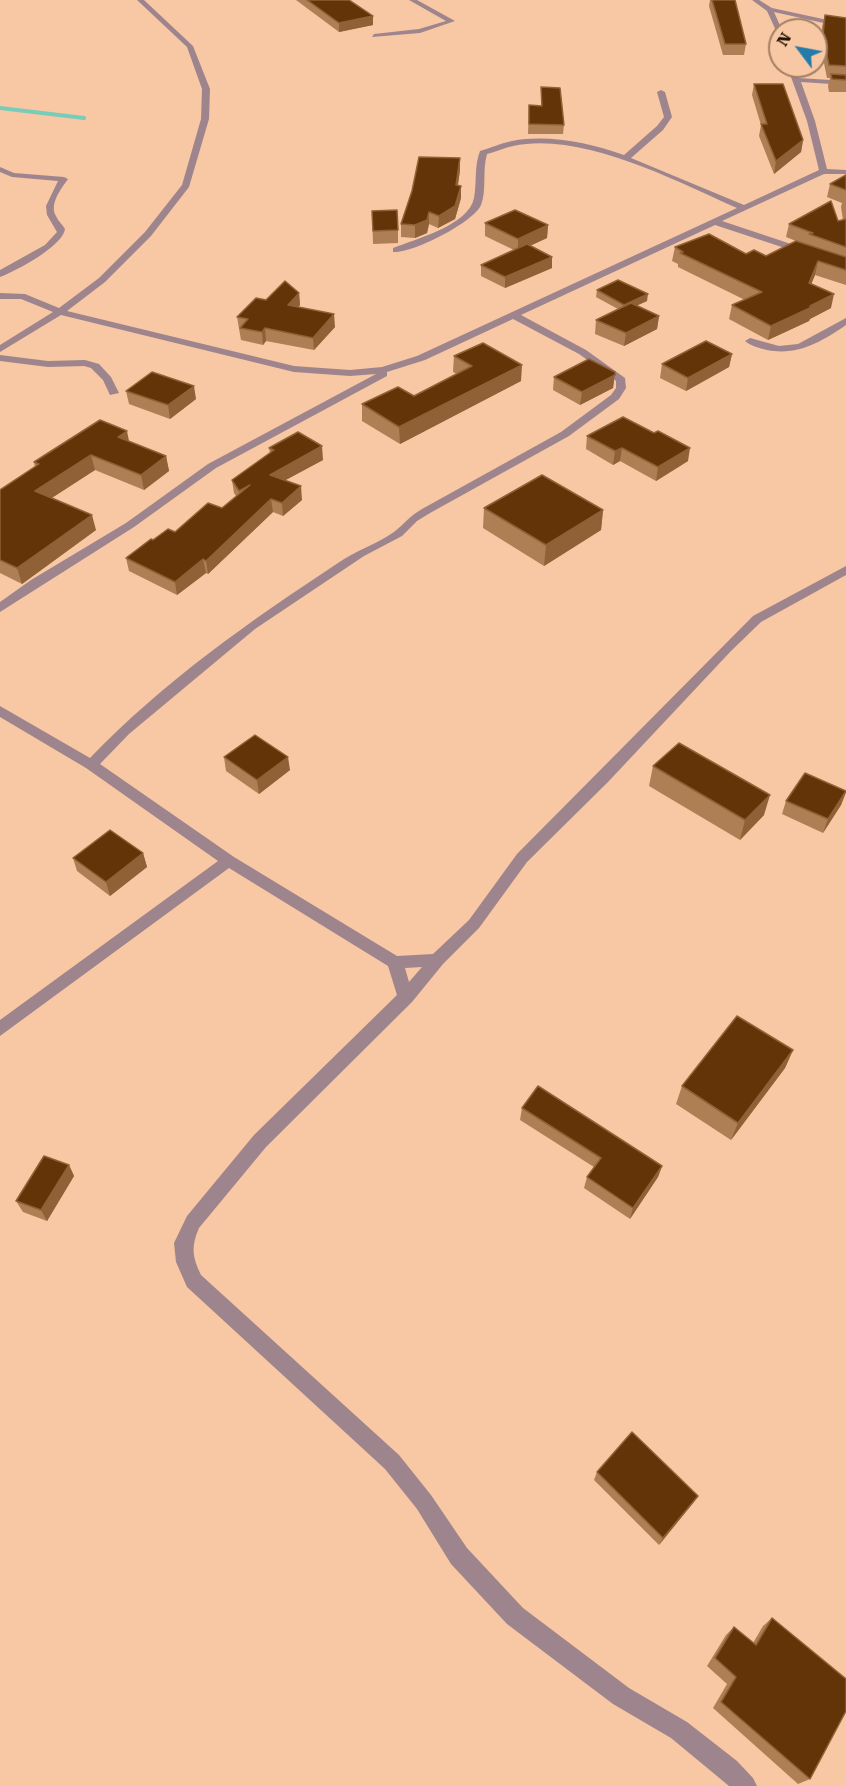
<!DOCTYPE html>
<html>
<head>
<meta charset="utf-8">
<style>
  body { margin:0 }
  #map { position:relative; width:846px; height:1786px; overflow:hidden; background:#f8c7a3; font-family:"Roboto Serif",serif }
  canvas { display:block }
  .north { position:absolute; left:768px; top:18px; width:60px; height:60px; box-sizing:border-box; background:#f8c7a3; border:2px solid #a27e63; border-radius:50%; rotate:302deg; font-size:16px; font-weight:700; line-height:24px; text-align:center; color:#211004 }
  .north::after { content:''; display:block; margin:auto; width:21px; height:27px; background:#247baa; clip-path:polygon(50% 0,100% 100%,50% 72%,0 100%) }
</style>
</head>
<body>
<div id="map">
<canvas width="846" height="1786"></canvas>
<div class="north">N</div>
</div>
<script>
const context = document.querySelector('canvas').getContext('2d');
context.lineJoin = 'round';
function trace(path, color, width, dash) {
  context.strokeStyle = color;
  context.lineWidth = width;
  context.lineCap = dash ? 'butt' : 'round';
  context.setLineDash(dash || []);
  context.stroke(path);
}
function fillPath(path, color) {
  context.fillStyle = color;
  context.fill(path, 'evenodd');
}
trace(new Path2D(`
  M0 108 84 118`), '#79ccb8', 4);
fillPath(new Path2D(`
  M137 0H144L193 46 210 89 209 119 189 187 151 236 105 282 67 311 294 366 350 370 382 367 417 356 737 208C676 181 581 131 513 146 504 148 495 152 487 154 482 171 487 190 481 205 473 223 411 254 393 252V248C416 239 469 225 474 198 477 182 474 166 480 151 491 148 501 143 512 141 548 134 590 143 624 155L657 126 664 117 657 92 661 90 665 92 672 117 663 130 631 158 744 205 819 170 807 121 787 66H795L799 78 846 81V85L801 82 815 121 827 169 846 170V174H824L722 221 809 250V254H803L715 225 521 315 586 350 625 378 626 388 619 399 569 436 430 513 417 521 402 536 364 556 255 629 129 734 100 764 234 857 397 956 433 954 469 920 517 854 753 616 846 566V575L761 622 731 651 608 782 527 862 479 928 443 964 412 1002 266 1147 199 1228C191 1246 192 1257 201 1275L399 1455 431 1495 467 1548 523 1608 629 1688 687 1722 737 1761 753 1778 757 1786H729L671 1738 613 1704 507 1624 451 1564 417 1509 385 1469 187 1287 176 1262 174 1243 187 1216 254 1135 397 995 388 966 229 868 0 1036V1020L218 861 86 768 0 717V706L90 758C163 682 250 621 338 563 355 551 377 544 394 532 404 524 411 515 422 509L561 432 611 395 616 388V381L579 354 513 319 425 360 387 372V376L216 468 134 527 0 612V602L31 580 126 523 208 464 376 374 350 376 294 372 61 315 0 352V345L53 312 21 299H0V293L25 294 59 308 99 278 145 232 182 185 201 119 202 89 187 47ZM422 967 409 982 405 968Z
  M409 0H417L455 21 420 33 372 37 374 34 419 29 446 21Z
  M752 0H759L772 8 846 24V28L774 12 782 30 780 36 778 35 767 11Z
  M0 167 14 173 64 177 68 179C61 189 49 204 56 216 58 221 62 224 65 229 63 246 16 271 0 277V270L45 245 57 232 47 215 46 206 58 181 12 177 0 172Z
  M846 318V325C821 342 798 356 767 350 759 348 751 346 745 341L750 338 779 346 798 344Z
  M0 355 48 361 85 360 99 364 111 377 119 393 110 395 103 380 91 368 84 366 48 367 0 361Z`), '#9e858d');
fillPath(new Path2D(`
  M296 0H349L373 25 339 32Z
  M710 0H712L746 44 744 55H723L709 6Z
  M825 15 846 18V92H829L828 86 830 78H827L821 48 822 27Z
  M754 84 803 140 801 152 774 174 759 136 761 125 752 95Z
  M541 87 564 125 563 134H528L529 105 541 106Z
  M460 170 458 185 461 198 455 219 438 228 429 224 427 233 415 238 401 237V224Z
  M846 175V285L815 275 811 284 831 308 810 319 809 321 768 340 729 319 732 305 745 300 678 267V264L672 261 675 247 766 256 796 241 786 237 789 224 838 221 843 220 841 207 842 203 827 197 830 184Z
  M372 211 398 230V243L373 244Z
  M485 223 548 225 547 238 530 246 552 268 505 288 481 276V265L514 250 485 236Z
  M597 290 647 301 637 305 659 316 657 329 624 346 595 334 596 320 618 309 596 297Z
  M299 293 300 305 298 307 335 327 314 350 266 341 263 345 241 340 237 317 266 300Z
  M732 354 729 367 686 391 660 378 662 364Z
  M454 356 521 381 400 444 362 421V404L414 396 457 374 453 372Z
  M615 372 613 388 580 405 553 390 554 377Z
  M126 391 196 399 170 419 129 404Z
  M654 433 688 461 656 481 620 461 613 465 586 449 587 436Z
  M129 441 166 456 169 471 144 490 95 470 52 498 96 530 22 584 0 573V490L35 467 34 462Z
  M269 448 323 460 285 480 302 500 283 516 273 512 208 574 206 573 177 595 129 571 126 558 153 540 175 532 222 508 236 496 234 493 232 480 270 453Z
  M484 508 603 510 601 530 544 566 483 528Z
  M224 757 290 770 259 794 226 771Z
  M653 766 764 815 740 840 649 786Z
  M846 792 841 805 823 833 782 814 786 801Z
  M143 853 147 867 110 896 77 871 73 858Z
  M793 1050 785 1068 731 1140 676 1104 682 1086Z
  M522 1108 662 1166 658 1177 630 1219 584 1188 587 1177 594 1167 520 1120Z
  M69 1165 74 1176 47 1221 23 1212 16 1201Z
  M597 1472 698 1496 693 1503 659 1545 594 1480Z
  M772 1618 810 1779 798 1784 713 1708 727 1684 707 1666 726 1635 734 1627 753 1643 763 1626Z`), '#ae7e55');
fillPath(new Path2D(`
  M373 16V25L339 32V23Z
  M803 140 801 152 774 174 776 161Z
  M460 158V170L456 198V185Z
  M461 186V198L455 219 438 228 439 216Z
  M429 212V224L427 233 415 238V225Z
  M548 225 547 238 518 251V239Z
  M552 257V268L505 288V277Z
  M818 261 815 275 806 297 809 283Z
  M299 293 300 305 289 317 288 305Z
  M648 294 647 301 623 312 624 305Z
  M834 294 831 308 810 319 809 321 768 340 771 326Z
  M334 314 335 327 314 350 313 338Z
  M659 316 657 329 624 346 626 333Z
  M265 328 266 341 263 345 262 332Z
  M732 354 729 367 686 391 688 378Z
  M522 365 521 381 400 444 399 427Z
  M615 372 613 388 580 405 582 392Z
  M194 386 196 399 170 419 168 405Z
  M127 431 130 446 118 437Z
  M322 446 323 460 271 488 270 475Z
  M622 448 620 461 613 465 615 451Z
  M690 448 688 461 656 481 658 467Z
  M91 455 95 470 39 506 35 491Z
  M166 456 169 471 144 490 141 475Z
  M301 486 302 500 283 516 282 503Z
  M271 499 273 512 208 574 206 561Z
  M603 510 601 530 544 566 546 545Z
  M92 515 96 530 22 584 17 568Z
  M203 559 206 573 177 595 175 582Z
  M288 757 290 770 259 794 257 780Z
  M846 792 841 805 823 833 828 819Z
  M770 795 764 815 740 840 745 820Z
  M143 853 147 867 110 896 106 882Z
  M793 1050 785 1068 731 1140 738 1123Z
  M69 1165 74 1176 47 1221 41 1210Z
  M662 1166 658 1177 630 1219 633 1208Z
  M698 1496 693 1503 659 1545 663 1538Z`), '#906036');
const building = new Path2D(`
  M307 0H349L373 16 339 23Z
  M712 0H735L746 44H725Z
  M825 15 846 18V66L829 65 823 36Z
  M831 74 846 75V80L832 79Z
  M754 84H783L803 140 776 161 761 124H767Z
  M541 87 560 88 564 125 529 124V105L542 106Z
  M419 157 460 158 456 185 461 186 455 206 439 216 429 212 427 220 415 225 401 224 412 191Z
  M846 175V190L830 184Z
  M831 201 838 221 846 219V247L809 234 813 233 789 224Z
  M397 210 398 230 373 231 372 211Z
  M515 210 548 225 518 239 485 223Z
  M709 234 746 254 754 250 766 256 796 241 846 257V270L818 261 809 283 834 294 810 306 812 307 771 326 732 305 762 292 680 253 683 252 675 247Z
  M527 244 552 257 505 277 481 265Z
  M618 280 648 294 624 305 597 290Z
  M285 281 299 293 288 305 334 314 313 338 265 328 262 332 240 328 248 319 237 317 256 298 266 300Z
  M631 303 659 316 626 333 596 320Z
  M706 341 732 354 688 378 662 364Z
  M483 343 522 365 399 427 362 404 398 387 414 396 472 366 454 356Z
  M589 359 615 372V375L582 392 554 377Z
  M152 372 194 386 168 405 126 391Z
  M623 417 654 433 658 431 690 448 658 467 622 448 615 451 587 436Z
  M100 420 127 431 118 437 166 456 141 475 91 455 35 491 92 515 17 568 0 560V490L39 464 34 462Z
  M298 432 322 446 270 475 301 486 282 503 271 499 206 561 203 559 175 582 126 558 151 539 153 540 168 529 175 532 208 503 222 508 250 485 239 491 232 480 274 450 269 448Z
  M542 475 603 510 546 545 484 508Z
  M255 735 288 757 257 780 224 757Z
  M679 743 770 795 745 820 653 766Z
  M805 773 846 791 828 819 786 801Z
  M110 830 143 853 106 882 73 858Z
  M737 1016 793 1050 738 1123 682 1086Z
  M538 1086 662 1166 633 1208 587 1177 601 1158 522 1108Z
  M44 1156 69 1165 41 1210 16 1201Z
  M632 1432 698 1496 663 1538 597 1472Z
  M772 1618 846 1679V1711L810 1779 721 1702 736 1677 715 1658 734 1627 756 1645Z`);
fillPath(building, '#633407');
trace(building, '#906036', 1.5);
</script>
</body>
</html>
